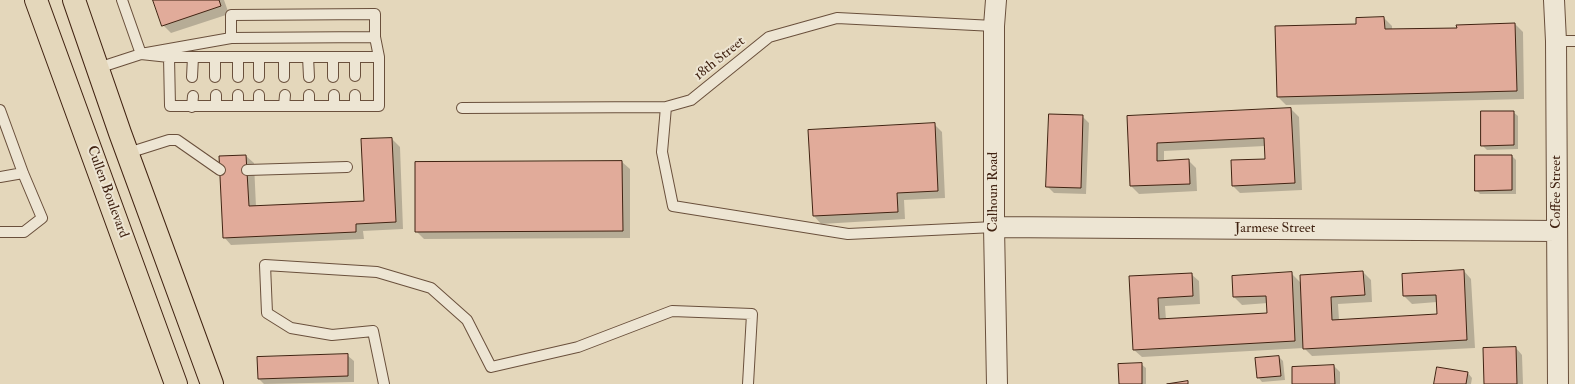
<!DOCTYPE html>
<html>
<head>
<meta charset="utf-8">
<style>
  body { margin:0 }
  canvas { display:block; background:#e4d7bb }
</style>
</head>
<body>
<canvas width="1575" height="384"></canvas>
<script>
const context = document.querySelector('canvas').getContext('2d');
context.lineJoin = 'round';
function fillPath(path, color) {
  context.fillStyle = color;
  context.fill(path, 'evenodd');
}
function trace(path, color, width, dash) {
  context.strokeStyle = color;
  context.lineWidth = width;
  context.lineCap = dash ? 'butt' : 'round';
  context.setLineDash(dash || []);
  context.stroke(path);
}
function write(font, color, halo, rows, align = 'center') {
  context.font = font + ' "IM FELL Double Pica",serif';
  context.lineWidth = 4;
  context.setLineDash([]);
  context.textBaseline = 'middle';
  context.strokeStyle = halo;
  context.fillStyle = color;
  for (const [text, x, y, turn = 0] of rows) {
    context.save();
    context.translate(x, y);
    context.rotate((+turn || 0) * Math.PI / 180);
    context.textAlign = isNaN(turn) ? turn : align;
    if (halo) context.strokeText(text, 0, 0);
    context.fillText(text, 0, 0);
    context.restore();
  }
}
fillPath(new Path2D(`
  M155 0H224L229 14 171 33 163 25Z
  M1384 18 1392 26V30L1458 29 1515 24 1523 32 1524 99 1286 105 1278 97 1276 27 1357 25Z
  M1291 109 1299 117 1302 190 1240 193 1233 186 1266 160 1265 146 1164 151V161L1188 160 1196 168 1197 191 1139 194 1131 186 1128 117Z
  M1513 112 1518 116V149L1487 150 1482 145Z
  M1082 116 1089 123 1086 194 1054 193 1047 186Z
  M934 124 942 132 945 198 904 200 905 219 821 224 814 216Z
  M392 139 400 147 403 229 363 231 364 239 231 245 224 237 246 156 254 163 256 207 365 202Z
  M1512 156 1516 160V194H1480L1476 190Z
  M622 162 630 169V238L424 239 416 231Z
  M1464 271 1471 279 1475 348 1312 356 1304 348 1142 357 1134 350 1130 277 1191 274 1199 281 1200 304 1165 306 1166 320 1268 314V303L1242 305 1234 297 1233 277 1291 273 1301 283 1363 272 1371 280 1372 302 1338 304 1339 320 1438 315 1437 302 1412 304 1404 296Z
  M1516 348 1522 355 1523 384H1485Z
  M347 355 354 361V382L264 384 259 379Z
  M1279 357 1283 361 1285 380 1262 382 1258 377Z
  M1141 364 1146 368V384H1120Z
  M1334 366 1340 372V384H1293Z
  M1468 373 1472 378 1471 384H1435Z`), '#0003');
const building = new Path2D(`
  M153 0H219L221 6 162 26Z
  M1384 17 1385 29 1457 28 1456 25 1515 23 1517 91 1277 97 1275 26 1356 24V18Z
  M1291 108 1295 183 1232 186 1231 160 1265 159 1264 138 1157 143V161L1189 159 1190 184 1130 186 1127 116Z
  M1481 111H1514V145L1481 146Z
  M1049 114 1083 115 1081 188 1046 187Z
  M935 123 938 191 897 193 898 212 813 216 808 130Z
  M392 138 396 222 356 224V232L223 238 219 156 246 155 249 206 364 201 361 139Z
  M1475 155H1512V190L1475 191Z
  M622 161 623 231 415 232V162Z
  M1464 270 1467 340 1303 349 1300 275 1363 271 1365 295 1331 297 1332 320 1437 314 1436 295 1403 296 1402 274Z
  M1292 272 1295 341 1133 350 1129 276 1192 273 1193 296 1158 298 1159 319 1267 313 1266 296 1233 297 1232 276Z
  M1516 347 1517 384H1484L1483 348Z
  M348 354V376L258 379 257 357Z
  M1279 356 1281 376 1257 378 1255 358Z
  M1142 363V384H1119L1118 364Z
  M1334 365 1335 384H1292V367Z
  M1437 367 1468 372 1466 384H1434Z
  M1188 381V384H1167Z`);
fillPath(building, '#e1ab9a');
trace(building, '#412312', 1);
const lane = new Path2D(`
  M122 0 141 54 231 38
  M375 14V37L231 38V15Z
  M375 37 379 57
  M1556 41H1575
  M215 57V77
  M238 57V77
  M259 57V77
  M284 57V77
  M308 57 309 77
  M98 68 141 54 169 57H379V106H170L169 57
  M355 76V57
  M192 77 193 57
  M333 77V57
  M216 95V106
  M334 95V106
  M355 95V106
  M238 106V95
  M259 106V95
  M284 106 285 95
  M309 106V95
  M192 107 193 96
  M666 107 662 152 673 206 848 234 994 227
  M462 108 666 107 691 100 769 37 837 18 994 26
  M0 110 23 173 42 218 24 232H0
  M128 153 169 140H177L220 170
  M247 170 347 167
  M0 177 23 173
  M384 384 373 331 332 335 291 328 267 313 265 265 377 272 431 288 467 320 491 367 578 347 672 311 752 314 748 384`);
const street = new Path2D(`
  M996 0 994 26V227L997 384
  M1554 0 1556 41 1558 384
  M994 227 1557 231`);
const primary = new Path2D(`
  M36 0 176 384
  M74 0 120 133 212 384`);
trace(lane, '#6a503c', 12);
trace(street, '#6a503c', 22);
trace(primary, '#412312', 24);
trace(lane, '#ede5d3', 10);
trace(street, '#ede5d3', 20);
trace(primary, '#e4d7bb', 22);
write('14px', '#412312', '#ede5d3', [
  ["18th Street",720,59,-39],
  ["Cullen Boulevard",107,192,70],
  ["Calhoun Road",994,192,-90],
  ["Coffee Street",1557,192,-90],
  ["Jarmese Street",1275,229]
]);
</script>
</body>
</html>
